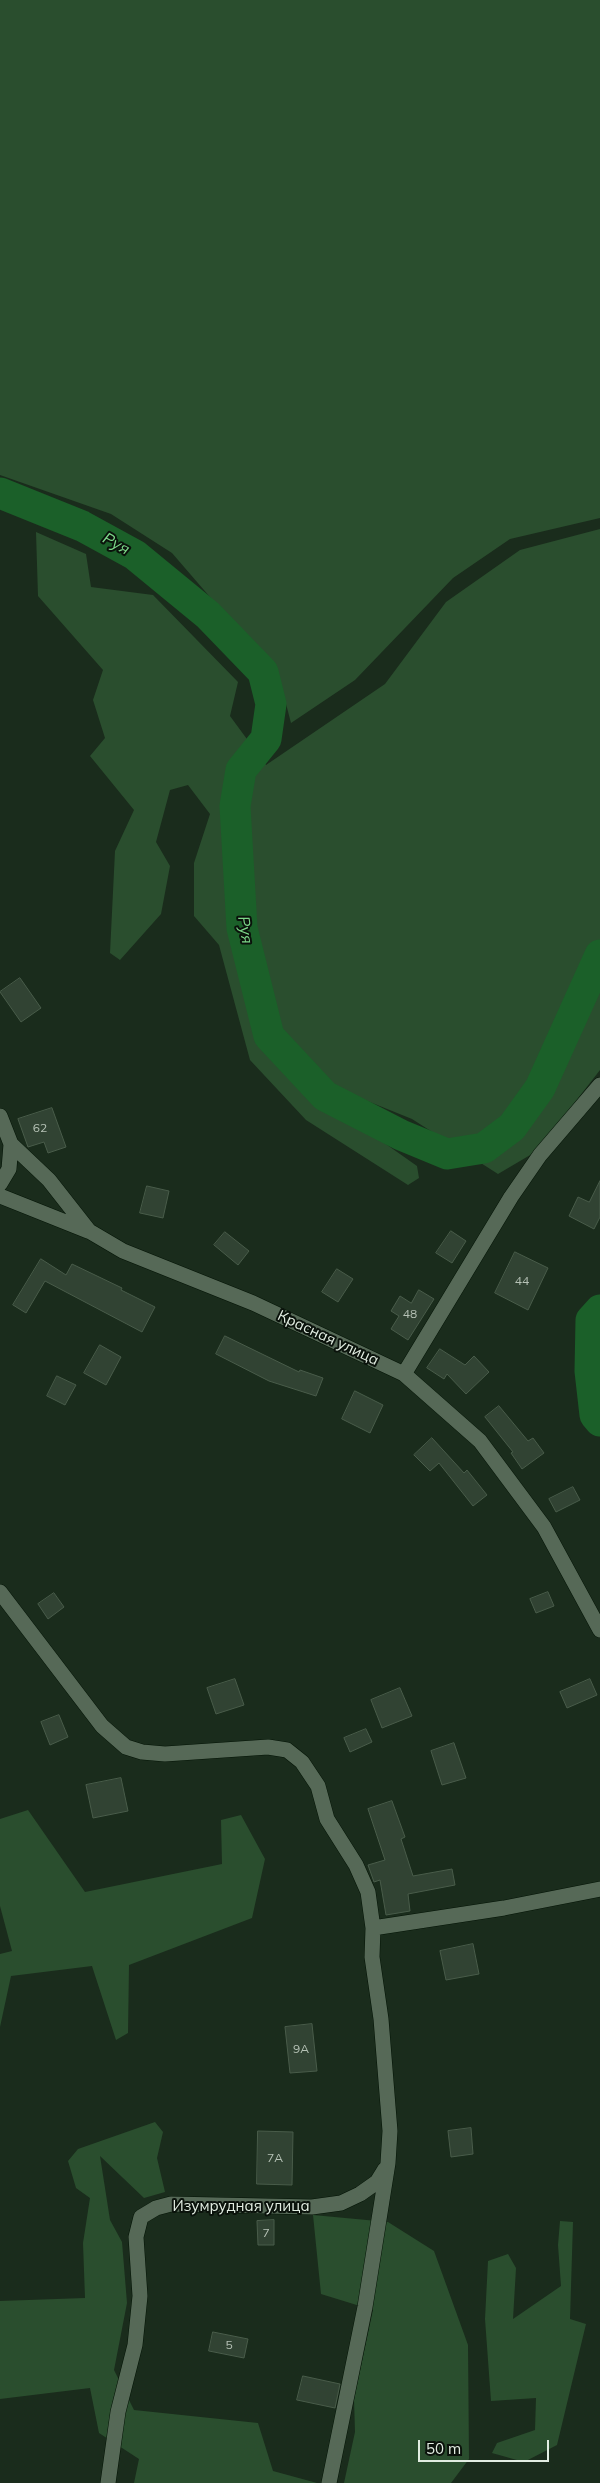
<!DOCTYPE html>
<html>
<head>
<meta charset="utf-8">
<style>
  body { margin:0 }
  #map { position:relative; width:600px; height:2483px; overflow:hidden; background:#1a2c1c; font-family:Mulish,sans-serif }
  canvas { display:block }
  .scale { position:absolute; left:418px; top:2440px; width:131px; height:22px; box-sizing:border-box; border:2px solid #e2ede2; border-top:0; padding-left:6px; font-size:15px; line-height:18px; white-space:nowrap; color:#e2ede2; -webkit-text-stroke:4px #0a120b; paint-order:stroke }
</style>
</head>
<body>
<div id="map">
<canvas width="600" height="2483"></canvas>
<div class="scale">50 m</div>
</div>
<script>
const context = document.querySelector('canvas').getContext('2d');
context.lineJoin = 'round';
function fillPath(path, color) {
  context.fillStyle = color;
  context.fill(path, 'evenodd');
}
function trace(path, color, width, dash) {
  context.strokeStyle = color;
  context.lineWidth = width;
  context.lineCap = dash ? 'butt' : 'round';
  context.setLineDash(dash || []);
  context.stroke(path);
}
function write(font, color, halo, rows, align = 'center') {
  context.font = font + ' Mulish,sans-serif';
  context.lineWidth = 4;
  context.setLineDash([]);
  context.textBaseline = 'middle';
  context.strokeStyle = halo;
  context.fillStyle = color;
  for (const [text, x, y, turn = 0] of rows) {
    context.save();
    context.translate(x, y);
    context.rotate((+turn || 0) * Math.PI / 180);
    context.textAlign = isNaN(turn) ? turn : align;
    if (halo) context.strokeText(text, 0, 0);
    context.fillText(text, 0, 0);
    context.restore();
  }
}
fillPath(new Path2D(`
  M0 0H600V518L510 539 453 578 355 680 291 723 279 677 172 553 111 514 0 475Z
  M600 529V1070L537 1151 498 1174 412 1119 350 1094 347 1112 373 1135 417 1166 419 1178 408 1185 306 1120 250 1060 219 945 194 916V863L210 814 188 785 170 790 156 842 170 866 161 914 120 960 110 953 115 851 134 810 90 756 105 738 93 700 103 670 38 596 36 532 86 554 91 587 153 595 238 682 230 716 266 765 385 684 446 602 520 550Z
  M28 1810 85 1892 222 1864 221 1820 241 1815 265 1859 252 1918 129 1965 128 2033 116 2040 92 1966 11 1976 0 2027V1954L12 1951 0 1906V1819Z
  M155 2122 163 2132 157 2158 165 2192 144 2198 100 2156 110 2220 122 2242 127 2303 114 2370 134 2410 258 2423 273 2471 317 2483H134L139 2459 99 2433 90 2388 0 2399V2301L85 2298 83 2243 90 2198 76 2188 68 2161 78 2149Z
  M313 2215 388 2222 434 2251 468 2345 469 2459 451 2483H344L355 2432 354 2399 373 2310 321 2294Z
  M560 2221 573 2222 570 2319 586 2324 557 2445 524 2462 492 2453 497 2443 535 2430 536 2398 491 2401 485 2319 488 2261 508 2254 516 2268 513 2319 561 2286 558 2245Z`), '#2a4e2e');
trace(new Path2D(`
  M0 493 82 526 135 555 208 615 263 672 271 704 266 739 241 770 235 806 242 928 269 1036 325 1096 401 1135 447 1154 484 1148 512 1127 540 1088 600 955
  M600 1310 591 1320 590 1371 595 1415 600 1421`), '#1b6029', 31);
const building = new Path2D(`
  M20 978 41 1008 21 1022 0 992Z
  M52 1108 66 1147 48 1153 44 1142 28 1147 18 1119Z
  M600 1181V1217L594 1229 569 1216 578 1197 589 1202Z
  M147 1186 169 1191 163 1218 140 1213Z
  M451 1231 466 1241 452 1263 436 1253Z
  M225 1232 249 1251 238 1265 214 1245Z
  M515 1252 548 1268 528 1310 495 1293Z
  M41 1259 66 1275 72 1264 122 1288 121 1290 155 1307 142 1332 45 1281 26 1313 13 1305Z
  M337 1269 353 1279 338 1302 322 1292Z
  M419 1290 434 1299 408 1340 391 1329 399 1316 391 1311 400 1296 411 1303Z
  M225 1336 299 1372 300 1370 323 1378 316 1396 269 1381 216 1354Z
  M100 1345 121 1357 106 1385 84 1373Z
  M440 1349 465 1365 474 1356 489 1372 466 1394 447 1374 444 1379 427 1368Z
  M57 1376 76 1385 65 1405 47 1396Z
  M355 1391 383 1405 370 1433 342 1419Z
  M499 1406 528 1441 533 1438 544 1453 522 1469 511 1453 513 1452 485 1417Z
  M432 1438 464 1473 467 1470 487 1495 473 1506 439 1463 430 1471 414 1455Z
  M573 1487 580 1500 556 1512 549 1499Z
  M548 1592 554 1606 536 1613 530 1599Z
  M54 1593 64 1607 48 1619 38 1604Z
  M235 1679 244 1705 216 1714 207 1688Z
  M590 1679 597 1695 567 1708 560 1692Z
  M400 1688 412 1716 382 1728 371 1700Z
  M59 1715 68 1737 50 1745 41 1722Z
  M366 1729 372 1742 350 1752 344 1738Z
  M454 1743 466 1778 442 1785 431 1751Z
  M121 1778 128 1811 93 1818 86 1785Z
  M392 1801 405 1837 401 1839 413 1876 452 1869 455 1885 408 1894 410 1911 386 1915 380 1880 374 1882 368 1865 385 1860 368 1809Z
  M473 1944 479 1974 446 1980 440 1951Z
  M312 2024 317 2071 290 2073 285 2027Z
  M471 2128 473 2154 451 2157 448 2131Z
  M258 2131 293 2132 292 2185 257 2184Z
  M274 2220V2245H258L257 2221Z
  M213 2332 248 2339 244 2358 209 2351Z
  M303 2376 340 2384 335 2408 297 2400Z`);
fillPath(building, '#314333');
trace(building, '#495c4a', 1);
const street = new Path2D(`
  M0 1116 11 1144 49 1180 89 1231 123 1251 253 1303 404 1374 480 1441 544 1527 600 1630
  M0 1184 9 1169 11 1144
  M0 1196 88 1231
  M404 1374 511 1197 540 1155 600 1085
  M0 1592 102 1726 126 1747 142 1752 165 1754 268 1747 287 1750 302 1762 318 1786 327 1819 356 1865 368 1892 373 1928 372 1957 381 2019 390 2131 388 2163 365 2307 329 2483
  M373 1928 504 1908 600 1889
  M108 2483 118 2412 135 2345 140 2296 136 2237 141 2217 156 2208 171 2204 312 2207 341 2203 360 2194 377 2182 385 2169`);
trace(street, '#041406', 16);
trace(street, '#566957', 15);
write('12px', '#b6c2b6', null, [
  ["62",40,1128],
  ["44",522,1281],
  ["48",410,1314],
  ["9А",301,2049],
  ["7А",275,2158],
  ["7",266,2233],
  ["5",229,2345]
]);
write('15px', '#e2ede2', '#0a120b', [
  ["Красная улица",328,1338,25],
  ["Изумрудная улица",241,2206]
]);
write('italic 16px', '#7dd789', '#0a120b', [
  ["Руя",116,544,29],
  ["Руя",245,930,81]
]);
</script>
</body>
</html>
